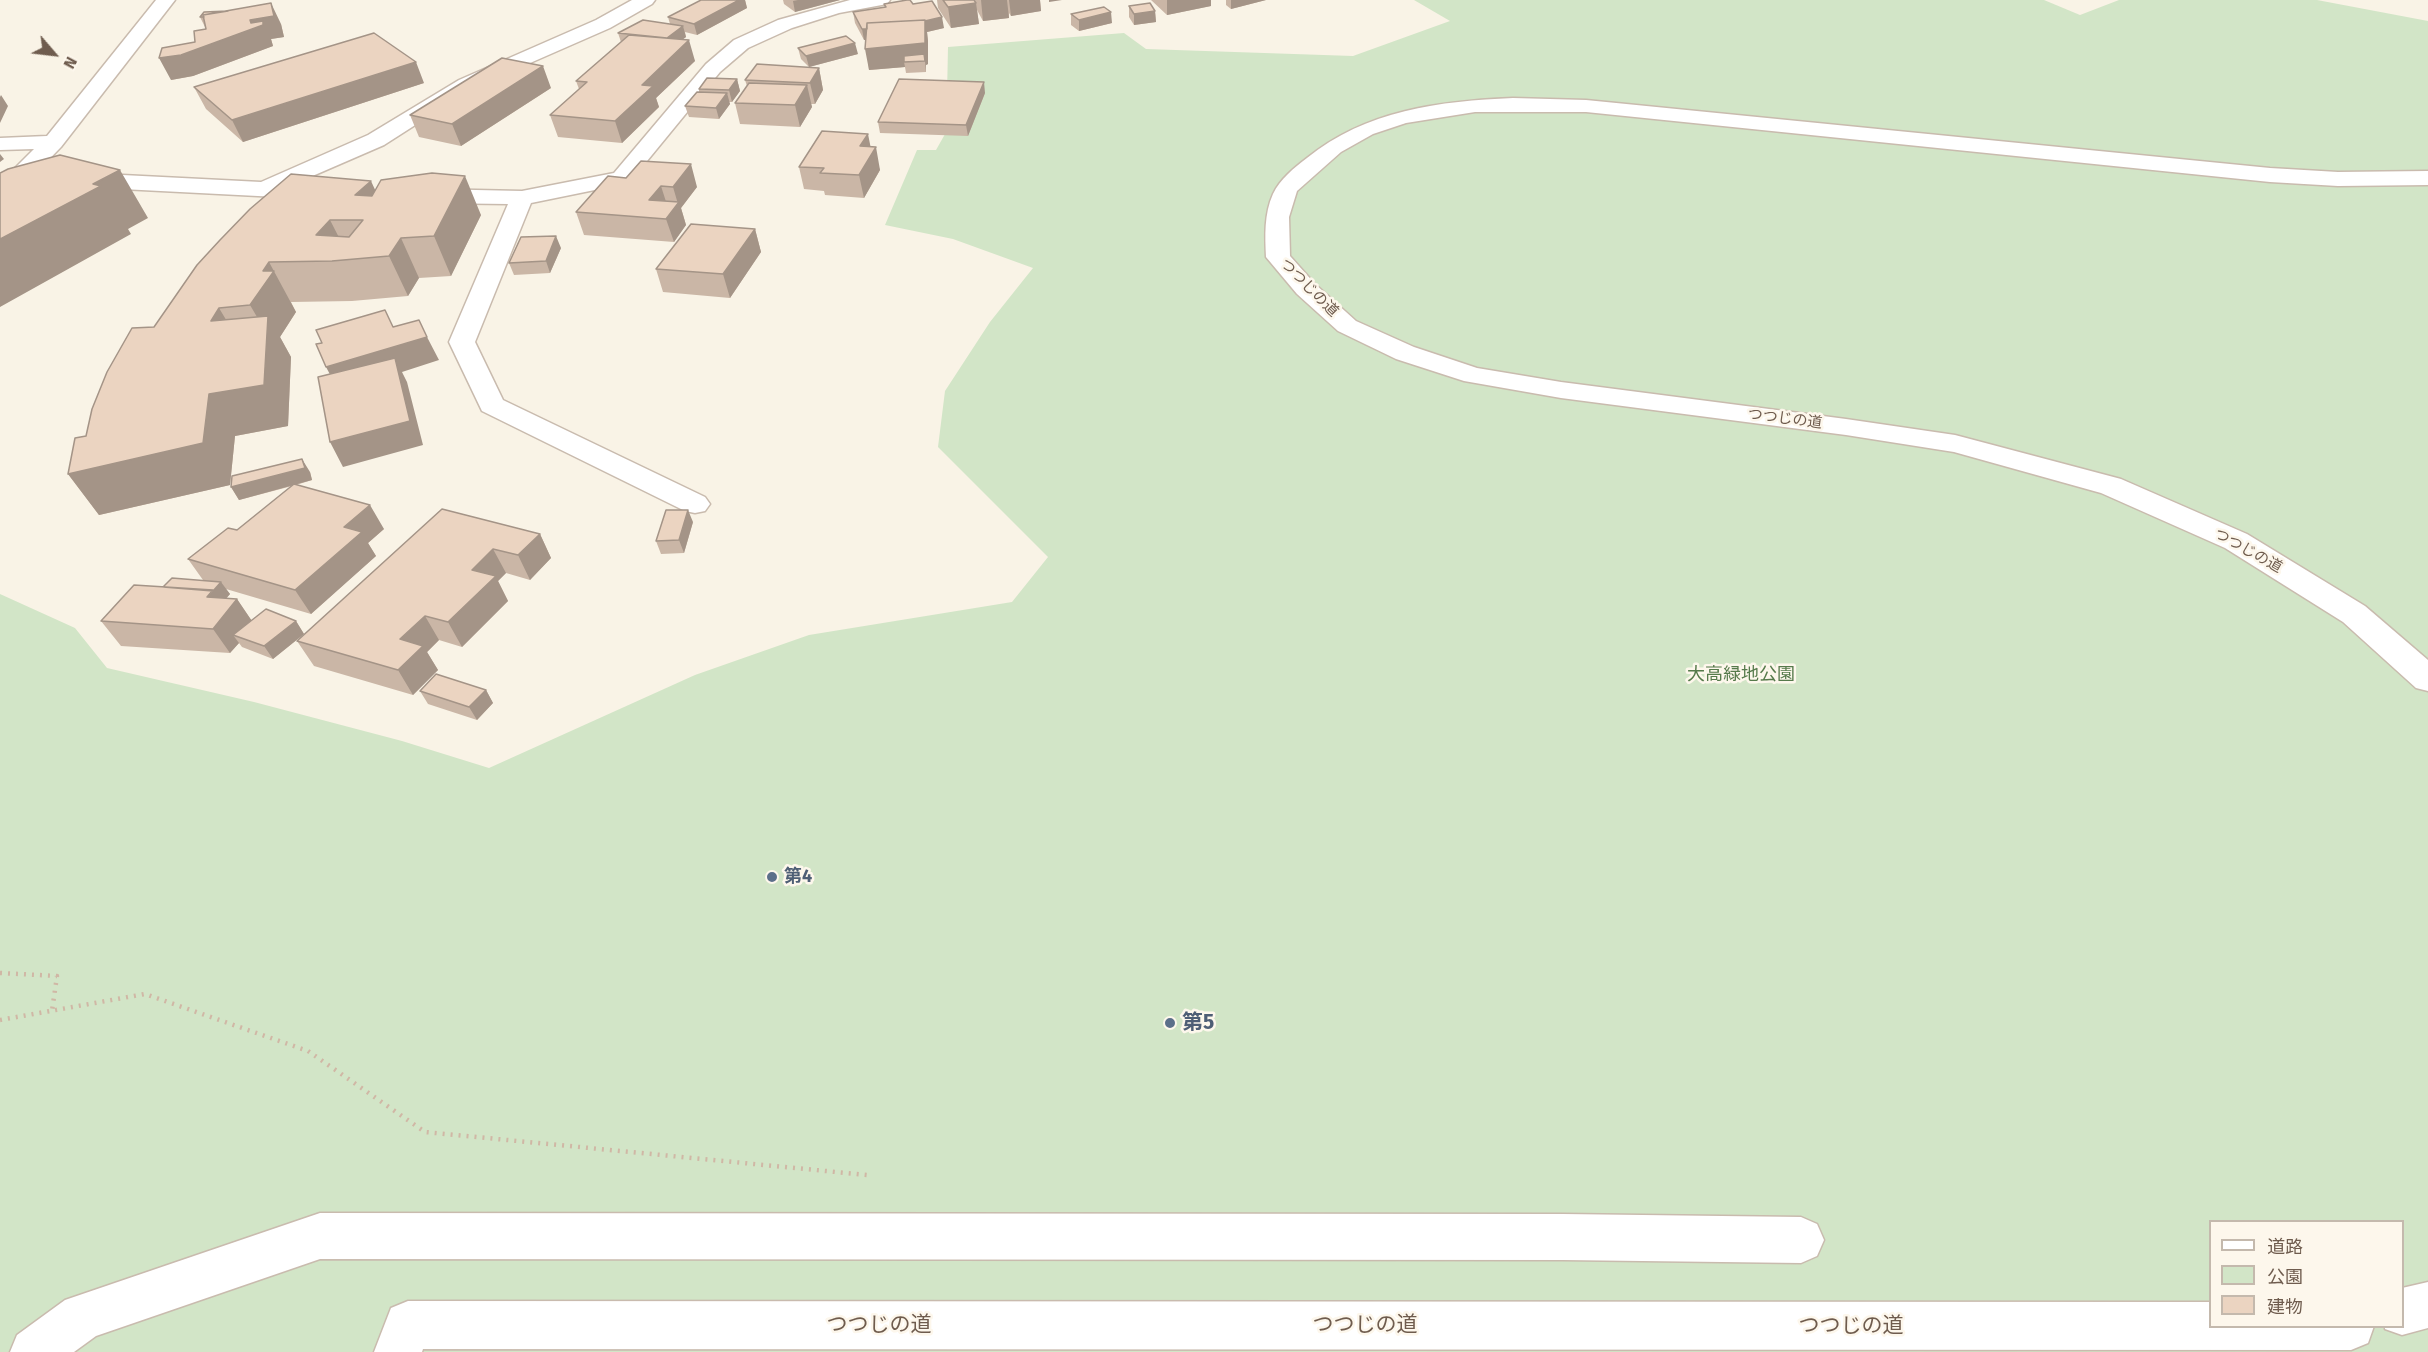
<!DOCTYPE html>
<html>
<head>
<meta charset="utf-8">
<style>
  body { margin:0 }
  #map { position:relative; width:2428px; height:1352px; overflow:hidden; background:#f9f3e6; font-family:"Fira Sans","Noto Sans JP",sans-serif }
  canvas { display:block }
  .legend { position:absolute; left:2209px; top:1220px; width:195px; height:108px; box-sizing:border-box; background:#fdf7ec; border:2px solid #c4b9ad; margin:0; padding:8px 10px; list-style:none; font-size:18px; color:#6f5c4e }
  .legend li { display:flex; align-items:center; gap:12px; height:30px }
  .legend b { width:30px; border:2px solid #c4b9ad }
  .north { position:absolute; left:24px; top:24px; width:60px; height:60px; -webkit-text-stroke:4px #fdf7ec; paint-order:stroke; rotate:118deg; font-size:16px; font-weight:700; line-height:24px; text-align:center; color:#6f5c4e }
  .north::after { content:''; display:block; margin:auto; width:21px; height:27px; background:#6f5c4e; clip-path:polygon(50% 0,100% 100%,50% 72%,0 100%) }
</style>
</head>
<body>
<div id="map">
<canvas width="2428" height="1352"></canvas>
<ul class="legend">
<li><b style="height:8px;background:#fff"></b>道路</li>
<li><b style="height:16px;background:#d2e5c7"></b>公園</li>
<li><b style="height:16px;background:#ebd4c1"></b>建物</li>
</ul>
<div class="north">N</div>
</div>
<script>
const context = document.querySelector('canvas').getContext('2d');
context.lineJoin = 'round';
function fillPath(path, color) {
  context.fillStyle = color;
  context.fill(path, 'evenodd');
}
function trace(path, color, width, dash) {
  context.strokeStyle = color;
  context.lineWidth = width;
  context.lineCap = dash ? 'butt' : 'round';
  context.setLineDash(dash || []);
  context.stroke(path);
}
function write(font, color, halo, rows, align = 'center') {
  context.font = font + ' "Fira Sans","Noto Sans JP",sans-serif';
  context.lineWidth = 5;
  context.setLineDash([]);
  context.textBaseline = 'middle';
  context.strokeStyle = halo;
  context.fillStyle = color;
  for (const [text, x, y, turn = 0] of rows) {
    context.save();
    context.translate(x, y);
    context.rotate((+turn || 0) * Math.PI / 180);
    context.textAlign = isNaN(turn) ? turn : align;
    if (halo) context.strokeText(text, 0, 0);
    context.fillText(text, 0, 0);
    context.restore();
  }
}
fillPath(new Path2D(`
  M1414 0H2044L2080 15 2119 0H2317L2428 21V1352H0V594L75 628 107 668 254 702 402 741 489 768 695 675 809 635 1012 602 1048 557 938 447 945 391 990 322 1033 268 953 239 885 225 917 150H936L966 97 947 95 948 47 1124 33 1146 49 1353 56 1450 21ZM2210 1222H2402V1326H2210Z`), '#d2e5c7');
const minor = new Path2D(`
  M156 0H175L61 147 28 181 0 194V178L12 171 34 149 0 150V138L47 136Z
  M632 0H655L652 4 610 28 473 88 384 145 294 184 324 187 327 192 324 197 316 199 83 187 75 185 72 180 75 175 83 173 261 182 368 135 459 80 596 20Z
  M850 0H890L887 4 839 13 792 28 748 48 720 72 629 183 531 203 475 342 503 400 705 497 710 504 705 511 695 513 685 511 482 411 449 342 508 204 430 203 422 201 419 196 422 191 430 189 522 191 614 173 706 64 734 40 778 20Z
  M1513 98 1586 100 2270 168 2338 172 2428 171V185L2338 186 2270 182 1586 112H1475L1406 123 1373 134 1341 152 1297 191 1289 217 1290 256 1315 284 1356 321 1414 347 1477 368 1561 382 1846 419 1955 435 2121 479 2247 534 2365 606 2428 660V691L2416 688 2343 622 2225 548 2101 493 1954 452 1846 435 1561 398 1464 381 1396 359 1338 331 1297 294 1266 257C1265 236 1264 214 1273 194 1280 179 1294 168 1307 158 1366 110 1440 101 1513 98Z
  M320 1213 1563 1214 1801 1217 1817 1224 1824 1240 1817 1256 1801 1263 1563 1260 320 1259 96 1336 74 1352H10L17 1335 65 1300Z
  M2428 1282V1328L2402 1335 2385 1329V1326H2402V1288Z
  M408 1301 2210 1302V1326H2374L2368 1343 2351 1350 423 1349 422 1352H374L391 1308Z`);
trace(minor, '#c9bbae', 3);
trace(new Path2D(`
  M0 973 57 976 52 1011
  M0 1020 145 994 308 1051 425 1132 867 1175`), '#d0b7a5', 4.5, [2, 6]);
fillPath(minor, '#fff');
fillPath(new Path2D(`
  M701 0H745L747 8 697 35 685 32 686 37 683 39 695 61 656 98 659 107 622 143 558 137 550 115 579 89 576 81 621 42 618 33 670 24 668 17Z
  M783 0H840L795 12 784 4Z
  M937 0H1040L1041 11 1011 16 1009 13V18L983 21 977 10 979 24 951 28 938 8Z
  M1151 0H1211V6L1167 15Z
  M1226 0H1266L1231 9 1226 5Z
  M884 4H913L944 28 927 32 928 41V64L926 65V72L906 73 905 67 869 70 866 40H864L855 23 853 12 885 7Z
  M1129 6 1155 11 1156 22 1134 25 1129 17Z
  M204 12 281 24 284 37 271 39 273 46 193 76 171 80 195 42 206 29 200 17Z
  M1071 14 1112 23 1079 31 1071 25Z
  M798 48 858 54 809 67 801 59Z
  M819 68 823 90 815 104H811L812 107 800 127 740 124 735 103 747 86 745 80Z
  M737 79 740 91 732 102H729L730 104 719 119 689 117 685 106 699 92V89Z
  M424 83 243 142 206 109 194 87Z
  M551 88 461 146 419 137 410 115Z
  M985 93 968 136 880 133 878 122Z
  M870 147 880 170 864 198 825 195 824 191 804 189 799 167Z
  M608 176 697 187 681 208 686 225 674 242 584 235 576 212Z
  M375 190 481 215 451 276 419 278 408 296 352 301 291 302 296 312 280 337 291 357 288 426 235 436 230 485 99 515 68 474 86 436 154 327Z
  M755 229 761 252 730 298 663 292 656 269Z
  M561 248 550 273 514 275 509 263Z
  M310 472 312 480 296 485 384 529 368 543 376 556 311 614 226 589 230 594 226 599H237L251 620 296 621 304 634 273 659 242 647 239 643 230 653 121 646 101 621 163 587 203 580 188 559 237 530 292 486 239 500 231 487Z
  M442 509 540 534 551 558 530 580 506 573 498 581 508 601 462 647 439 640 427 652 438 670 413 695 314 666 297 641Z
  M693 522 684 553 661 554 656 541Z
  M486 690 493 703 477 720 428 704 420 691Z`), '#cab6a6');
fillPath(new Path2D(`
  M739 0H745L747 8 697 35 694 24Z
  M798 0H840L795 12 793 1Z
  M981 0H1007L1009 18 983 21Z
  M1009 0H1040L1041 11 1011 16Z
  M1049 0H1062L1049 2Z
  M1167 0H1211V6L1167 15Z
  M1231 0H1266L1231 9Z
  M271 3 281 24 284 37 271 39 273 46 193 76 171 80 159 58 250 20Z
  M976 3 979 24 951 28 948 7Z
  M1155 11 1156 22 1134 25V14Z
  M1111 12 1112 23 1079 31V20Z
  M942 17 944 28 927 32 928 41V64L926 65V72L925 61 904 62 905 67 869 70 865 49 892 28Z
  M890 25 892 36 864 40 862 29Z
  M683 26 686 37 667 51 664 40Z
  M689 40 695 61 656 98 659 107 622 143 615 121 642 85Z
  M855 43 858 54 809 67 806 56Z
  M416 62 424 83 243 142 232 120Z
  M543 66 551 88 461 146 452 124Z
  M819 68 823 90 815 104 810 83Z
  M737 79 740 91 732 102 729 90Z
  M984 82 985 93 968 136 966 125Z
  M807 85 812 107 800 127 795 105Z
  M727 93 730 104 719 119 716 108Z
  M1 95 8 106 0 123V97Z
  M868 134 872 154 876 147 880 170 864 198 859 175 860 146Z
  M0 154 4 159 0 162Z
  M691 164 697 187 681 208 686 225 674 242 666 219 678 204 673 187Z
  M120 170 148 218 128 229 131 234 0 307V239L93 184Z
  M465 176 481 215 451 276 434 236Z
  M371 181 389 220 355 195Z
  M661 186 668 208 649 200Z
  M330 220 350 259 316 235Z
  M755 229 761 252 730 298 723 274Z
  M556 236 561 248 550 273 546 261Z
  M401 238 419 278 408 296 389 256Z
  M269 262 296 312 280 337 291 357 288 426 235 436 230 485 99 515 68 474 209 394 267 334 250 305 263 271Z
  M219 308 243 348 211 321Z
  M427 337 439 360 402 372 407 382 423 445 343 467 330 442 339 391 326 367Z
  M302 459 310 472 312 480 239 500 231 487Z
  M370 505 384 529 368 543 376 556 311 614 295 590 344 527Z
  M688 510 693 522 684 553 679 540Z
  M540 534 551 558 530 580 518 555Z
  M493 549 506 573 498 581 508 601 462 647 448 622 472 570Z
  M221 582 230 594 222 603 237 599 254 624 233 635 239 643 230 653 213 629 205 600Z
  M425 616 439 640 427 652 438 670 413 695 398 670 400 639Z
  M296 621 304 634 273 659 264 646Z
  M486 690 493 703 477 720 469 707Z`), '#a49487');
const building = new Path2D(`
  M701 0H739L694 24 668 17Z
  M907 0H910L913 4 932 1 942 17 925 21V20L867 23V29H862L853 12 886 7 884 4Z
  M943 0H974L976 3 948 7Z
  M271 3 274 16 250 20 251 23 263 21V25L181 55 159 58 162 48 195 42 194 31 206 29 203 15Z
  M1150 3 1155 11 1134 14 1129 6Z
  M1104 7 1111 12 1079 20 1071 14Z
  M228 11 203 15 204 17H200L204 12Z
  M643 20 683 26 667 38 618 33Z
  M925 20V43L865 49 867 23Z
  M374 33 416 62 232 120 194 87Z
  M629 35 689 40 642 85 653 86 615 121 550 115 587 82 576 81Z
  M846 36 855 43 806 56 798 48Z
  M924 54 925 61 904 62V56Z
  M502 58 543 66 452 124 410 115Z
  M757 64 819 68 810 83 745 80Z
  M707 78 737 79 729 90 699 89Z
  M899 79 984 82 966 125 878 122Z
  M749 83 807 85 795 105 735 103Z
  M697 92 727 93 716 108 685 106Z
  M822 131 868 134 860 146 876 147 859 175 820 173 824 168 799 167Z
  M60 155 120 170 93 184 101 186 0 239V173L8 169Z
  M641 161 691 164 673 187 661 186 649 200 679 202 666 219 576 212 608 176 626 178Z
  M432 173 465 176 434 236 401 238 389 256 332 261 269 262 263 271H274L250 305 219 308 211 321 268 316 264 385 209 394 203 443 68 474 75 438 86 436 92 409 107 372 132 328 154 327 197 265 220 240 250 209 291 174 371 181 355 195 372 196 381 180ZM330 220H363L349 237 316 235Z
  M691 224 755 229 723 274 656 269Z
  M556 236 546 261 509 263 521 237Z
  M385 310 393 327 419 320 427 337 326 367 316 344 322 343 316 330Z
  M395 358 410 421 330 442 318 377Z
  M302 459 305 468 231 487 232 476Z
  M294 484 370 505 344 527 362 532 295 590 188 559 228 528 237 530Z
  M442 509 540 534 518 555 493 549 472 570 496 576 448 622 425 616 400 639 423 646 398 670 297 641Z
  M666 510H688L679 540 656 541Z
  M172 578 221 582 213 591 163 587Z
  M134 585 213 590 207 597 237 599 213 629 101 621Z
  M266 609 296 621 264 646 233 635Z
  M436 674 486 690 469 707 420 691Z`);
fillPath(building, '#ebd4c1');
trace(building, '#a49487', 1.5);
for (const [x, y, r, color] of [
  [772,877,6,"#5c6f8a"],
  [1170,1023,6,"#5c6f8a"]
]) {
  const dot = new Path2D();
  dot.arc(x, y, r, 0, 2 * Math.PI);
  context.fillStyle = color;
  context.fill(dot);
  trace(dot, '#fdf7ec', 2);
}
write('15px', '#6f5c4e', '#fdf7ec', [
  ["つつじの道",1309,288,45],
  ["つつじの道",1785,419,7],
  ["つつじの道",2248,551,29]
]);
write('18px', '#567a4b', '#fdf7ec', [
  ["大高緑地公園",1741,675]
]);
write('bold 18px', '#4e5e75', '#fdf7ec', [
  ["第4",784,877]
], 'left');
write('bold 21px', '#4e5e75', '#fdf7ec', [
  ["第5",1182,1023]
], 'left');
write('21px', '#6f5c4e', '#fdf7ec', [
  ["つつじの道",879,1325],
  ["つつじの道",1365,1325],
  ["つつじの道",1851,1326]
]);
</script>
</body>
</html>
